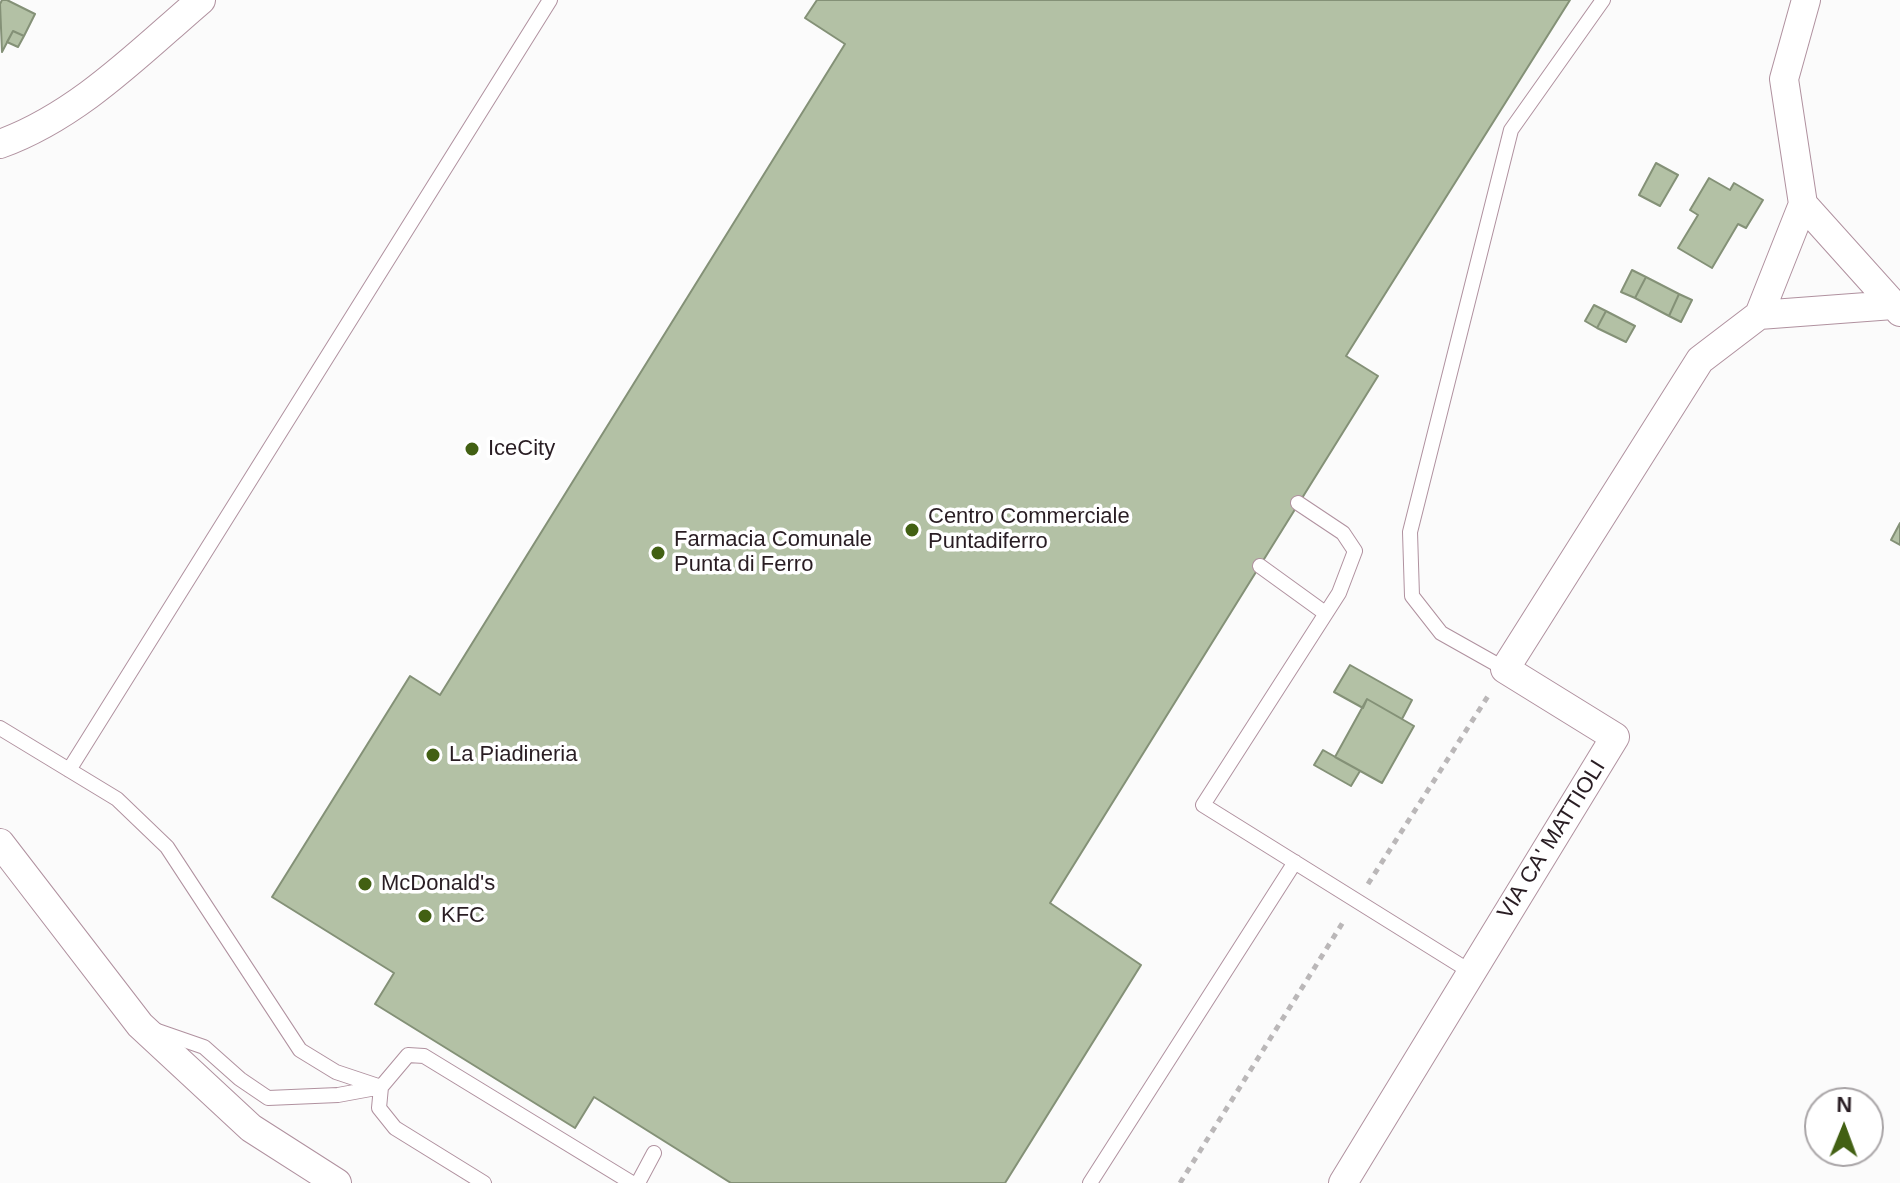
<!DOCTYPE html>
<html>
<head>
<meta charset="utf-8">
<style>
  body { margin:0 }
  #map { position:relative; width:1900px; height:1183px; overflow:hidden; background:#fbfbfb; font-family:Arial,sans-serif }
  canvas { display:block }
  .north { position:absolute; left:1804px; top:1087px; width:80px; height:80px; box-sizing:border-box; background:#fff; border:2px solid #a9a5a7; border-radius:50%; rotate:1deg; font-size:22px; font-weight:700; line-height:32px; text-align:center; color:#291d23 }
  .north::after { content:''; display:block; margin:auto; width:28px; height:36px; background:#426013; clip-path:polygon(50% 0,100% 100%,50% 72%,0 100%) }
</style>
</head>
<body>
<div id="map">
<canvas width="1900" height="1183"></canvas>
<div class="north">N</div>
</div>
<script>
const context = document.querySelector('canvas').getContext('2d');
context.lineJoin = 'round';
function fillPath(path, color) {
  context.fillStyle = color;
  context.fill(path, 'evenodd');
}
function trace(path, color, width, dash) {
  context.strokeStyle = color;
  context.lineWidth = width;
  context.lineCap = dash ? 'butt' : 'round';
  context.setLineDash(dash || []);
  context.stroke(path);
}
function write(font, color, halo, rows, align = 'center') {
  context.font = font + ' Arial,sans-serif';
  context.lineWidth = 7;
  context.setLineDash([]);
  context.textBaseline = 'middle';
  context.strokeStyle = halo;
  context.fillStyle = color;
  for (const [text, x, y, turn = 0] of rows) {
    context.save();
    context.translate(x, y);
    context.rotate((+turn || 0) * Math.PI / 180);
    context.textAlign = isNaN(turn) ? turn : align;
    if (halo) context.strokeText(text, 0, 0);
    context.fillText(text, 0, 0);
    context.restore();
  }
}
const building = new Path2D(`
  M2 0H7L35 14 24 36 13 31 2 52 0 4Z
  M817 0H1570L1346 356 1378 376 1050 903 1141 965 1005 1183H731L594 1097 575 1128 375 1004 394 973 272 897 410 676 440 695 845 44 805 18Z
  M13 31 24 36 18 47 7 42Z
  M1656 163 1678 175 1660 206 1639 195Z
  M1709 178 1730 190 1734 183 1763 200 1746 228 1738 224 1712 268 1678 248 1698 215 1690 210Z
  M1632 270 1646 277 1635 298 1621 292Z
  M1646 277 1679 294 1669 316 1635 298Z
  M1679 294 1692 300 1681 322 1669 316Z
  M1594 305 1606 311 1597 328 1585 321Z
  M1606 311 1635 326 1626 342 1597 328Z
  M1900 523V545L1891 540Z
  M1350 665 1412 700 1402 719 1367 699 1363 708 1334 692Z
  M1367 699 1414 726 1382 783 1335 757Z
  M1323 750 1360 771 1351 786 1314 765Z`);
fillPath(building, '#b3c1a5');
trace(building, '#849177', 2);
const service = new Path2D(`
  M1298 503 1343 533 1355 551 1339 593 1203 805 1471 972
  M1260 566 1325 613
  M1505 669 1441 633 1412 596 1410 532 1511 130 1603 0
  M0 728 117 799 167 847 300 1050 336 1072 381 1087
  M69 770 550 0
  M155 1030 204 1047 240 1079 268 1098 338 1095 376 1088
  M484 1183 395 1128 379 1108 381 1087 408 1055 424 1056 632 1183
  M638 1183 654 1153
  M1090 1183 1295 862`);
const minor = new Path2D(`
  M0 144C78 116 139 53 201 0
  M1803 204 1900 312
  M1759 315 1893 305
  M0 843 140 1025 251 1128 337 1183
  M1343 1183 1615 737 1505 669 1700 360 1759 315 1803 204 1784 79 1806 0`);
trace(service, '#b0919f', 16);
trace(minor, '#b0919f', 30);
trace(new Path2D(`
  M1368 884 1490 693
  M1180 1183 1345 919`), '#bab7b8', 5, [6, 6]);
trace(service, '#fff', 14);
trace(minor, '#fff', 28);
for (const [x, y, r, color] of [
  [472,449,8,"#426013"],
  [912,530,8,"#426013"],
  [658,553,8,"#426013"],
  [433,755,8,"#426013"],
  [365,884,8,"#426013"],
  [425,916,8,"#426013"]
]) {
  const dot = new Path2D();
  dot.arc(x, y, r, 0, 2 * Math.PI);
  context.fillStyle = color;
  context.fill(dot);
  trace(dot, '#fff', 3);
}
write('22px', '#291d23', '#fff', [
  ["IceCity",488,449],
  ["Centro Commerciale",928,517],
  ["Puntadiferro",928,542],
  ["Farmacia Comunale",674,540],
  ["Punta di Ferro",674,565],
  ["La Piadineria",449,755],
  ["McDonald's",381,884],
  ["KFC",441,916]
], 'left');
write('22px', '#291d23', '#fff', [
  ["VIA CA' MATTIOLI",1552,840,-58]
]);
</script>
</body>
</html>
